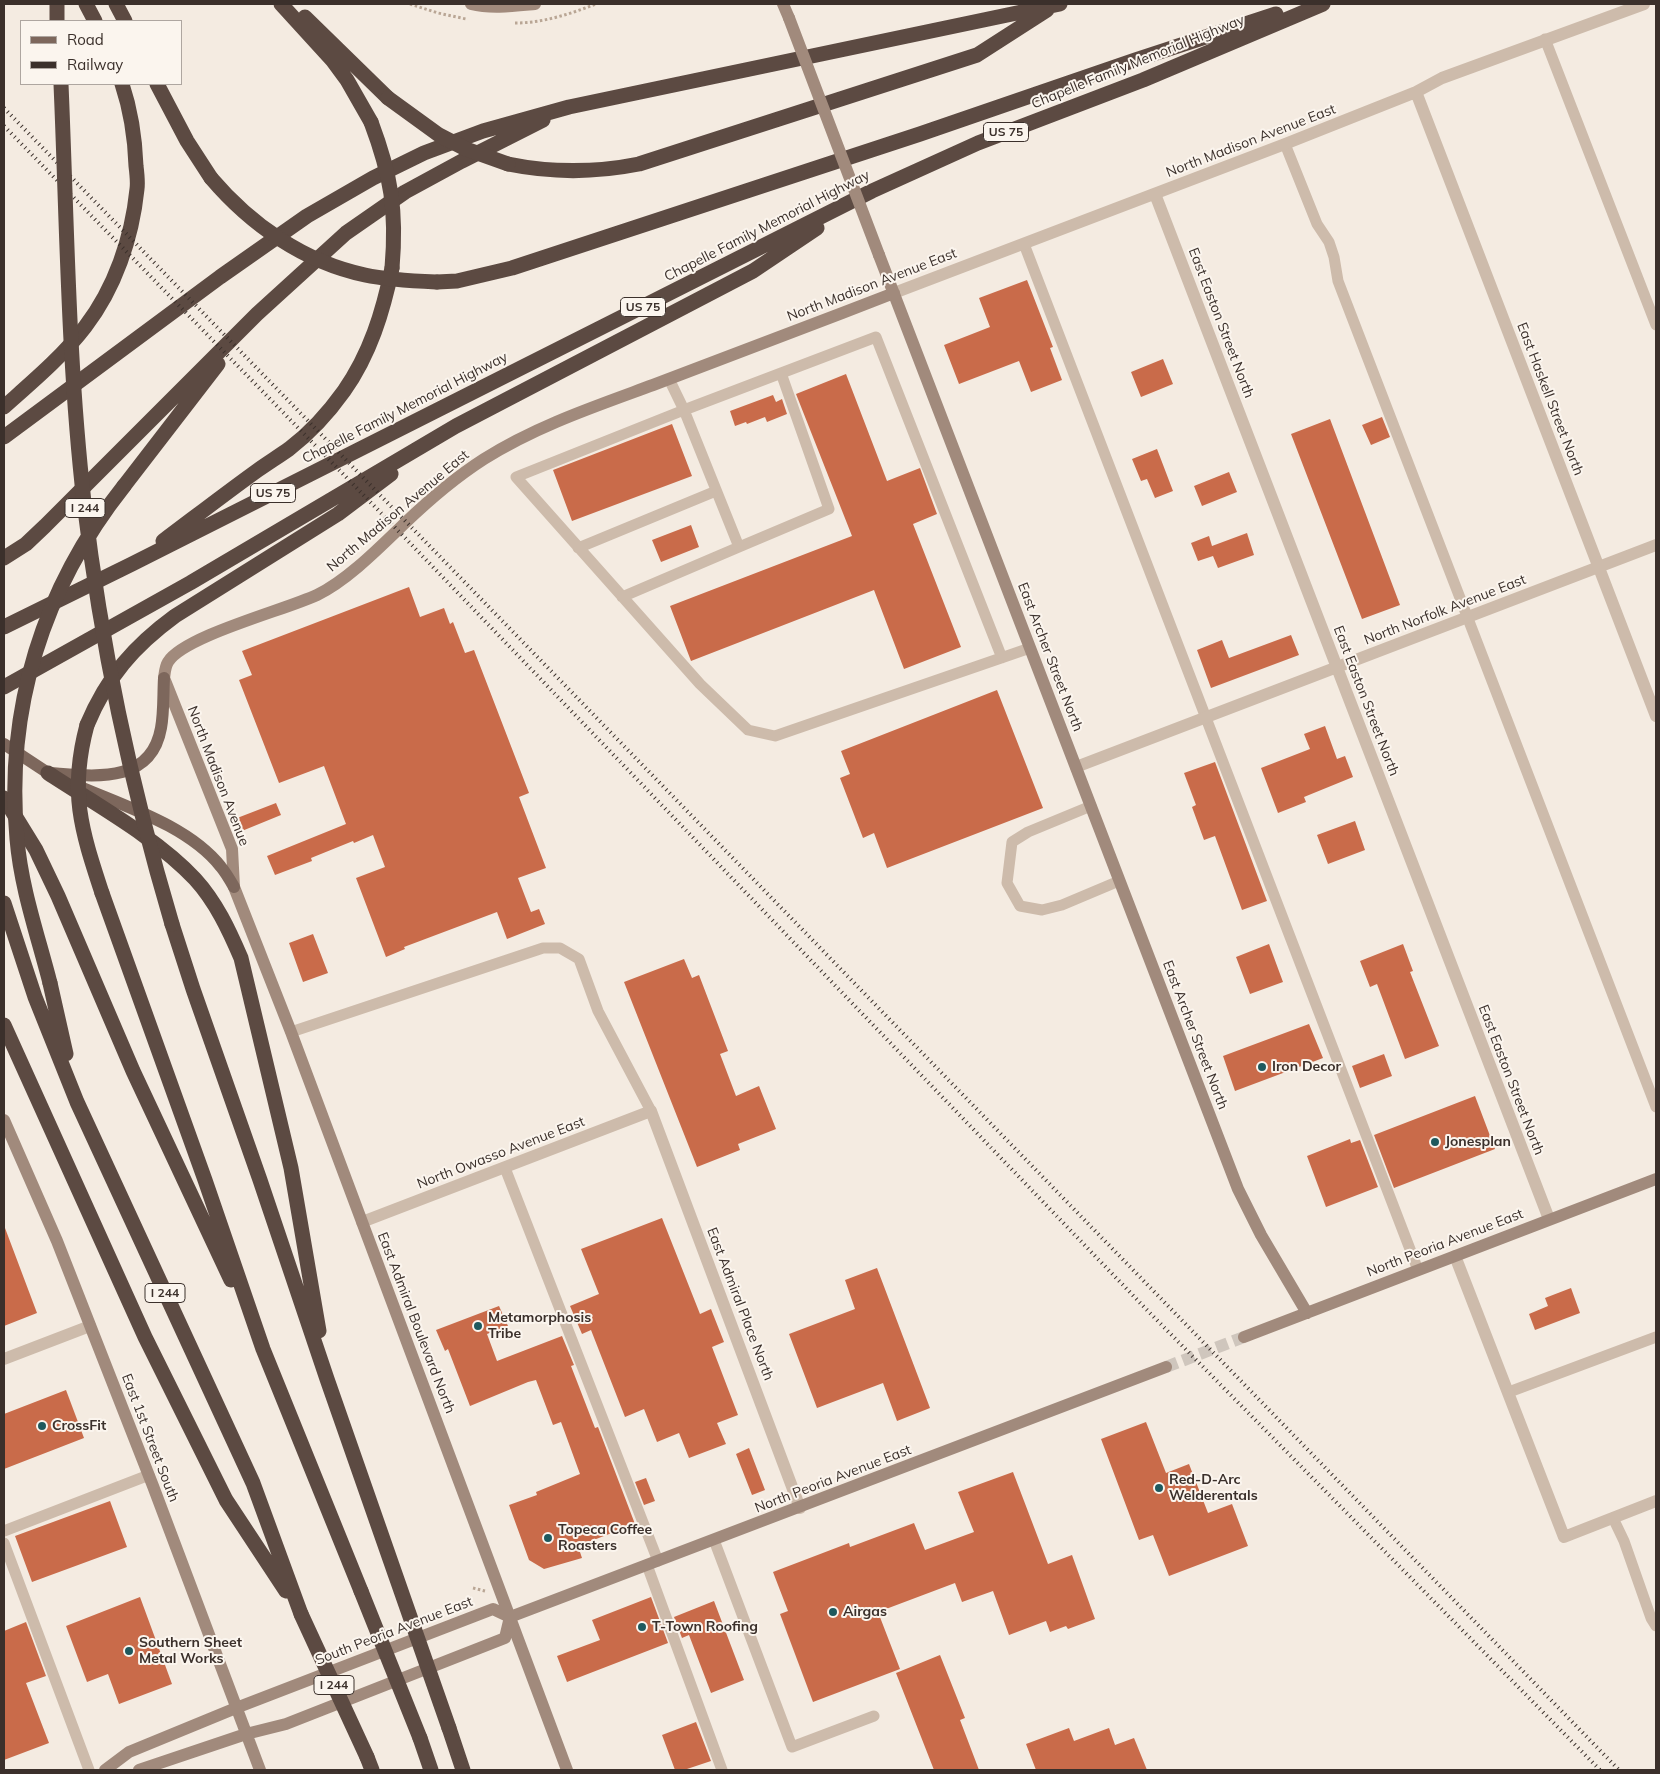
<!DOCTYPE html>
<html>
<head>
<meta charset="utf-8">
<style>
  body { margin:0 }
  #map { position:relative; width:1660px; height:1774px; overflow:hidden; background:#f4ebe1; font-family:Mulish,sans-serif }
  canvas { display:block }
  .frame { position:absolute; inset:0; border:5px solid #3b302b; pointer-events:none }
  .legend { position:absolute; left:20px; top:20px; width:162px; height:65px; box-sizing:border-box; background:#fbf5ee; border:1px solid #aea6a0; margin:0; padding:6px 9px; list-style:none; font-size:15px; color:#3b302b }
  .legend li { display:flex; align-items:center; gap:10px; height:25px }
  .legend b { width:25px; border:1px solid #aea6a0 }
</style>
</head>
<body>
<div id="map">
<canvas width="1660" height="1774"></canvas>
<div class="frame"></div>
<ul class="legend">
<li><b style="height:6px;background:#7d675c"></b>Road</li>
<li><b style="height:6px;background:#3b302b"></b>Railway</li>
</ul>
</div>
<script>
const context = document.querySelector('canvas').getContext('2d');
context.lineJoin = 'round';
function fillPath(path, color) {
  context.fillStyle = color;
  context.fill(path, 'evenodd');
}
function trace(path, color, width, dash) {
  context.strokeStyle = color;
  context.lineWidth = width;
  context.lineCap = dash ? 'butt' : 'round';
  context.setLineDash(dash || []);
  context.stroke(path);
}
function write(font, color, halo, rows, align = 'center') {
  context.font = font + ' Mulish,sans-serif';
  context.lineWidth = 4;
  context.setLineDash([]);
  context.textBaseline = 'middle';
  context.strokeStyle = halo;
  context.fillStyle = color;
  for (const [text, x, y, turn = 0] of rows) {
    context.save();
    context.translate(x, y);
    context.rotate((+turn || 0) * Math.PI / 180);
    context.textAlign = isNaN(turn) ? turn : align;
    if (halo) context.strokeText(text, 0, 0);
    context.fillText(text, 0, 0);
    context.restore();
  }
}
fillPath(new Path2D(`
  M1027 280 1053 347 1050 348 1062 380 1031 392 1019 361 959 384 944 345 990 327 979 298Z
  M1163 359 1173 384 1141 397 1131 372Z
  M846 374 887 481 920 468 937 514 913 524 961 647 904 669 874 590 691 661 670 606 852 536 796 394Z
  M773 395 776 402 782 399 787 414 767 422 765 417 747 424 746 422 735 426 730 411Z
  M1382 417 1390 437 1371 445 1362 425Z
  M1330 419 1400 605 1362 619 1291 434Z
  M672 424 692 476 572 521 553 470Z
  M1157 449 1173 491 1155 498 1147 479 1141 481 1132 459Z
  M1229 472 1237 492 1202 506 1194 486Z
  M691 525 699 547 661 562 652 540Z
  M1247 533 1254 555 1218 568 1213 556 1198 561 1191 543 1209 536 1212 546Z
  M409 587 420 617 444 608 450 624 453 622 465 653 474 650 529 793 519 797 546 868 518 878 531 912 539 909 545 924 507 939 497 912 404 947 405 949 386 957 356 878 385 867 373 835 354 843 353 841 311 858 312 861 275 875 267 856 346 824 324 766 279 783 239 680 252 675 242 651Z
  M1291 635 1299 655 1211 688 1197 650 1222 640 1229 658Z
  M997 690 1043 808 887 868 874 833 863 838 840 778 850 774 841 751Z
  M1325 726 1337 759 1345 756 1353 777 1304 797 1306 802 1278 813 1261 768 1310 749 1304 734Z
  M1215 762 1267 901 1242 910 1215 836 1204 840 1192 807 1196 805 1184 773Z
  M276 803 281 815 237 833 232 820Z
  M1355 821 1365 850 1328 864 1317 835Z
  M313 934 328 973 303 982 289 943Z
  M1269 944 1283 982 1250 994 1236 957Z
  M1403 944 1413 971 1410 972 1439 1046 1405 1059 1377 984 1370 987 1360 961Z
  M684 959 692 978 699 975 728 1051 720 1054 736 1096 759 1086 776 1129 738 1144 740 1150 697 1167 624 982Z
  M1309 1024 1323 1058 1235 1091 1223 1056Z
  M1384 1054 1392 1076 1360 1088 1352 1066Z
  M1475 1096 1495 1149 1394 1188 1374 1135Z
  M1350 1139 1351 1143 1360 1140 1378 1187 1326 1207 1307 1156Z
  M662 1218 700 1314 711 1309 724 1342 712 1347 738 1415 717 1423 726 1444 689 1458 679 1433 657 1442 644 1409 625 1417 591 1330 582 1334 570 1306 599 1294 581 1249Z
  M5 1228 37 1313 4 1326V1229Z
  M877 1268 930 1408 897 1421 883 1383 817 1408 789 1334 855 1309 845 1280Z
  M1571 1288 1580 1313 1535 1330 1529 1314 1548 1306 1545 1298Z
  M499 1306 508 1326 487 1334 497 1361 562 1336 574 1365 571 1366 595 1428 598 1427 635 1524 578 1546 582 1558 544 1569 529 1560 509 1505 537 1495 536 1492 580 1474 561 1422 553 1425 536 1380 528 1382 470 1406 448 1349 445 1351 436 1330Z
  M66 1390 84 1438 4 1469V1414Z
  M1146 1422 1166 1473 1189 1464 1208 1513 1232 1504 1248 1546 1169 1576 1153 1535 1139 1540 1101 1439Z
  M749 1448 765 1490 752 1495 736 1454Z
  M1013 1472 1048 1564 1072 1555 1095 1619 1068 1629 1066 1626 1050 1632 1046 1621 1009 1635 993 1591 962 1602 955 1583 878 1612 900 1669 813 1702 780 1614 788 1611 773 1572 849 1543 850 1547 914 1523 925 1550 974 1532 958 1492Z
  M646 1478 655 1501 644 1505 635 1482Z
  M110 1501 127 1547 32 1582 15 1536Z
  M140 1597 172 1684 119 1704 108 1674 87 1682 66 1626Z
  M651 1597 668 1643 567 1682 557 1656 600 1640 592 1620Z
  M714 1601 744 1680 711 1693 689 1635 682 1638 674 1617Z
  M26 1622 46 1676 26 1683 49 1743 4 1760V1631Z
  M940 1655 965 1718 960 1720 979 1770H934L896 1673Z
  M696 1722 711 1761 684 1770H675L662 1735Z
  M1069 1728 1074 1741 1109 1728 1115 1745 1134 1738 1147 1770H1036L1026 1744Z`), '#c96b4a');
trace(new Path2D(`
  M1166 1367 1244 1337`), '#cfc6bd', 12, [12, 6]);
trace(new Path2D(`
  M410 4 438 13 466 19
  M515 23C543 23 570 14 596 4
  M473 1588 485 1591`), '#b9a695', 3, [2.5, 2.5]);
trace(new Path2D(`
  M1545 39 1656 325
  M1285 144 1317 224 1329 242 1334 257 1338 281 1656 1107
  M1024 244 1418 1270
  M669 379 684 410 516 477 700 684 748 730 775 736 1030 648
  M739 547 829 509 781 373
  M578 548 716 491
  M622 597 739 547 684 410 876 337 1002 658
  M1091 806 1028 832 1012 842 1007 883 1020 906 1042 910 1062 905 1119 881
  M291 1032 543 948H560L579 959 598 1011 651 1111
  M505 1168 658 1561
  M1509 1392 1656 1337
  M1613 1518 1624 1541 1651 1618 1656 1626
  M4 1531 149 1475
  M714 1540 792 1747 874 1716
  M4 1543 89 1770
  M647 1565 722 1770`), '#cdbbab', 11);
trace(new Path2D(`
  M1416 92 1656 716
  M1155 194 1549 1219
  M894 293 1285 144 1416 92 1442 78 1644 4
  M1076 767 1656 545
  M362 1222 651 1111 800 1508
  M1455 1256 1564 1537 1656 1501
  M4 1359 90 1326`), '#cdbbab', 12);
trace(new Path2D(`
  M471 4C491 9 514 6 535 4
  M783 4 789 18
  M879 255 1238 1189 1261 1235 1307 1313
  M4 1120 57 1241 153 1486 260 1770
  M1244 1337 1656 1179
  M510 1617 1166 1367
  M105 1770 129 1752 236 1708 493 1609 510 1617
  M139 1770 246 1734 286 1724 505 1638 510 1617
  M567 1770 291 1032 234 887 232 849 164 678C165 672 165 667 168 662 184 636 285 610 317 595 348 580 381 546 405 523 429 500 456 477 484 459 536 426 596 406 653 385 734 354 814 324 894 293`), '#a18a7c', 12);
trace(new Path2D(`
  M4 744 48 773 57 777
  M50 773C93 776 151 785 161 728 164 712 163 694 164 678
  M78 786C124 806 189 826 221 867 226 873 230 880 234 887`), '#7d675c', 12);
trace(new Path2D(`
  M57 4V21
  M86 4 95 21
  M116 4 125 21
  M281 4 333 61 347 80 371 122
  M305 17 388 98
  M157 84 187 141 211 178
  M508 164C552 173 594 173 639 164L977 55 1047 10
  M437 282 457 281 512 268 920 134 1135 60 1276 14
  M4 407C32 382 62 357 85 327 115 288 132 238 137 189 138 182 137 174 136 166 135 138 131 111 122 84
  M4 437 220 277 307 216 373 178 424 153 483 131 569 107 1060 4
  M124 486 218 364
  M163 541C195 517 226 493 258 470 268 463 279 456 289 449 310 433 329 412 344 391 370 354 383 312 392 268
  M4 558 26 544 45 526 257 314 346 233 405 192 462 161 543 120
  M4 627 132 564 872 191 978 143 1143 80 1323 4
  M4 687 190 583 456 426 753 271 817 228
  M87 725C107 677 134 646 175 616L338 514 391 474
  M48 773C95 804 157 838 195 879 216 902 229 930 241 958L291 1168 319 1331
  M4 798 36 850 58 896 133 1071 231 1280
  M102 893 205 1180 263 1349 361 1591
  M4 903 35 997 77 1102 253 1483 301 1614
  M172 924 193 989 260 1180 327 1379 414 1628
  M50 983 66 1054
  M4 1025 145 1337 226 1500 286 1591
  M449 1728 463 1770
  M420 1738 431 1770
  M367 1757 372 1770`), '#5c4a42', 15);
trace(new Path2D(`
  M4 108 1619 1770
  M4 126 383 515 1147 1310 1600 1770`), '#3b302b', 4, [1, 4]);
trace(new Path2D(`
  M789 18 879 255`), '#a18a7c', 12);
trace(new Path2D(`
  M61 84C67 223 68 363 84 502 101 645 131 786 172 924
  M388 98 439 135 466 149 508 164
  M371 122C391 175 397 211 392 268
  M211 178C251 225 304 262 365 275 388 280 413 281 437 282
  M87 725C69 792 81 829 102 893
  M50 983C38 936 21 888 17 839 5 709 43 588 124 486
  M361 1591 420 1738
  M301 1614 367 1757
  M414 1628 449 1728`), '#5c4a42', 15);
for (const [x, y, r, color] of [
  [1262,1067,5,"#1e595e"],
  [1435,1142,5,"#1e595e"],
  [478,1326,5,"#1e595e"],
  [42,1426,5,"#1e595e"],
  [1159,1488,5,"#1e595e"],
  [548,1538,5,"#1e595e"],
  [833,1612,5,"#1e595e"],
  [642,1627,5,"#1e595e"],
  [129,1651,5,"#1e595e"]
]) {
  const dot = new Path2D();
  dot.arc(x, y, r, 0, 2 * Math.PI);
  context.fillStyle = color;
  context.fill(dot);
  trace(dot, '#fbf5ee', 2);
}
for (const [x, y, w] of [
  [1006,132,45],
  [643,307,45],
  [273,493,45],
  [85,508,40],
  [165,1293,40],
  [334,1685,40]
]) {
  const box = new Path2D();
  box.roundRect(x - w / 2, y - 9.5, w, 19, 4);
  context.fillStyle = '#fbf5ee';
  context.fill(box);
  trace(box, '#3b302b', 1);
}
write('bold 12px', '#3b302b', null, [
  ["US 75",1006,132],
  ["US 75",643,307],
  ["US 75",273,493],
  ["I 244",85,508],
  ["I 244",165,1293],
  ["I 244",334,1685]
]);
write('14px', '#3b302b', '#fbf5ee', [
  ["Chapelle Family Memorial Highway",1138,62,-22],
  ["North Madison Avenue East",1251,141,-21],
  ["Chapelle Family Memorial Highway",767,226,-27],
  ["North Madison Avenue East",872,285,-21],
  ["East Easton Street North",1221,323,69],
  ["East Haskell Street North",1550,399,69],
  ["Chapelle Family Memorial Highway",405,408,-27],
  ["North Madison Avenue East",398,511,-40],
  ["North Norfolk Avenue East",1445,610,-21],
  ["East Archer Street North",1050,657,69],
  ["East Easton Street North",1366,701,69],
  ["North Madison Avenue",218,776,69],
  ["East Archer Street North",1195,1035,69],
  ["East Easton Street North",1511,1080,69],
  ["North Owasso Avenue East",501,1153,-21],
  ["North Peoria Avenue East",1445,1243,-21],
  ["East Admiral Place North",740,1304,69],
  ["East Admiral Boulevard North",416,1323,69],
  ["East 1st Street South",150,1438,69],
  ["North Peoria Avenue East",833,1479,-21],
  ["South Peoria Avenue East",394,1631,-21]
]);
write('bold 14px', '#3b302b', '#fbf5ee', [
  ["Iron Decor",1272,1067],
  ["Jonesplan",1445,1142],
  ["Metamorphosis",488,1318],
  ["Tribe",488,1334],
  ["CrossFit",52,1426],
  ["Red-D-Arc",1169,1480],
  ["Welderentals",1169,1496],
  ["Topeca Coffee",558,1530],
  ["Roasters",558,1546],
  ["Airgas",843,1612],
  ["T-Town Roofing",652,1627],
  ["Southern Sheet",139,1643],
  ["Metal Works",139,1659]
], 'left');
</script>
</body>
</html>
